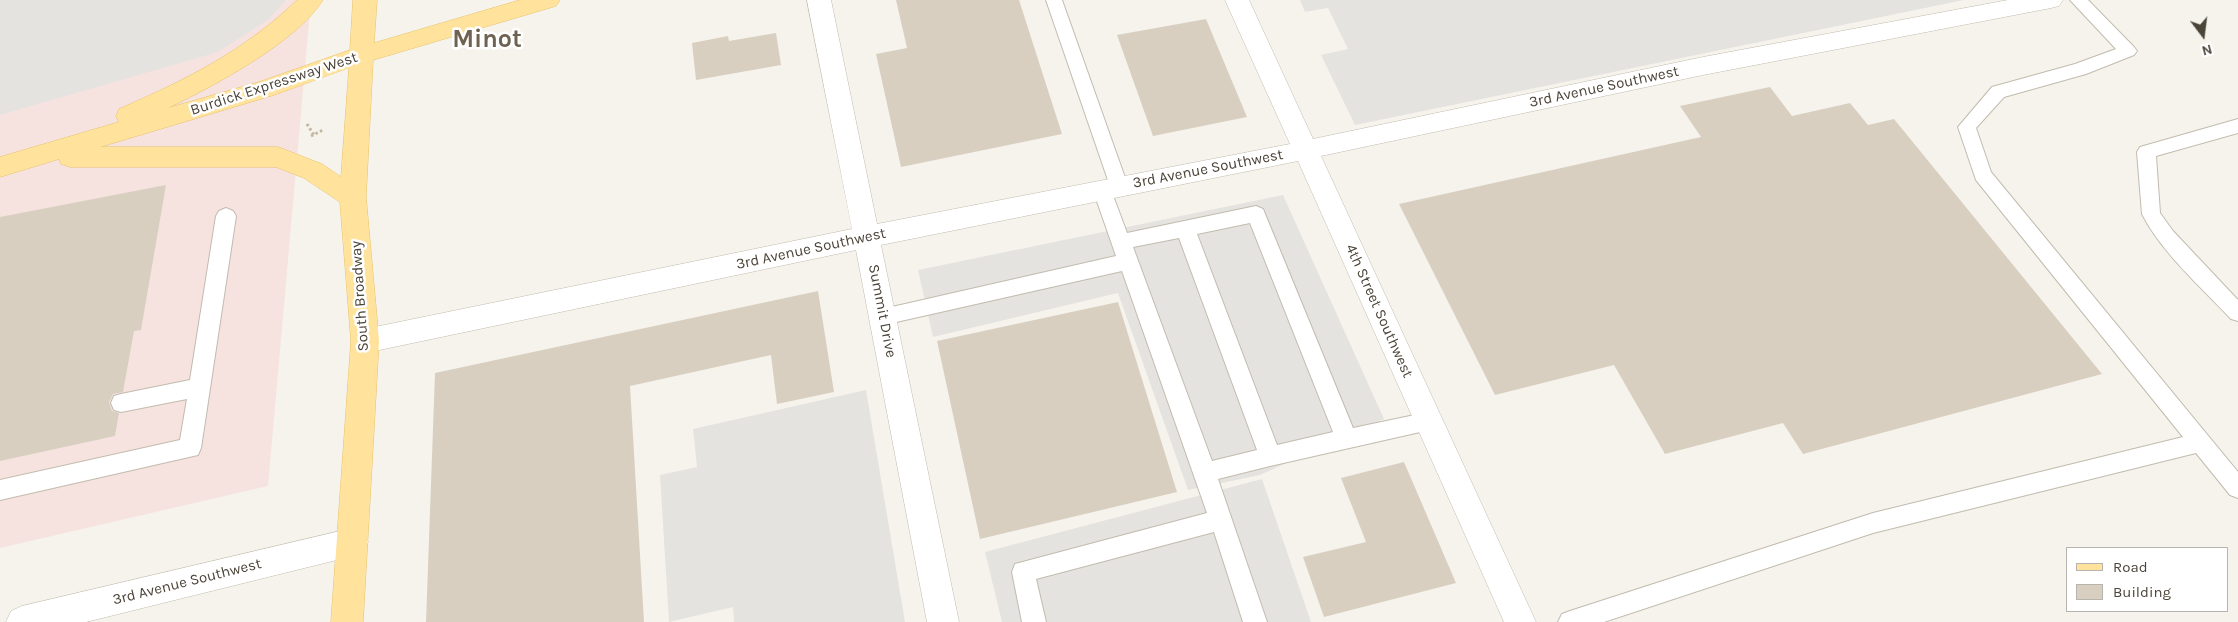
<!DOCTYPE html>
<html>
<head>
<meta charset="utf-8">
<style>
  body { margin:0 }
  #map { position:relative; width:2238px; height:622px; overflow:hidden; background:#f6f3ec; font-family:Karla,sans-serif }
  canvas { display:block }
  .legend { position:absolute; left:2066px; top:547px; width:162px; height:65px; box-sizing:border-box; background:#fff; border:1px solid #b7b4b0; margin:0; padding:6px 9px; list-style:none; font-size:15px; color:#4b4439 }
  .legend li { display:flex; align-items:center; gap:10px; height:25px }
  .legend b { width:25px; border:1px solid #b7b4b0 }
  .north { position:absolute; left:2178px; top:10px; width:50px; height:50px; -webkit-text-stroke:4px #fff; paint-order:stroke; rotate:165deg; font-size:14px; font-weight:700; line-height:20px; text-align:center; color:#4b4439 }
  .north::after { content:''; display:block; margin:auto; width:18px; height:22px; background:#4b4439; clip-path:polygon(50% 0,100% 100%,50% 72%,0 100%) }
</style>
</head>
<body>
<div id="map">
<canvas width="2238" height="622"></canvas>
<ul class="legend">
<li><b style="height:6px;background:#ffe39c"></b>Road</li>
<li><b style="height:14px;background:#d8cfc1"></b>Building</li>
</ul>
<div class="north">N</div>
</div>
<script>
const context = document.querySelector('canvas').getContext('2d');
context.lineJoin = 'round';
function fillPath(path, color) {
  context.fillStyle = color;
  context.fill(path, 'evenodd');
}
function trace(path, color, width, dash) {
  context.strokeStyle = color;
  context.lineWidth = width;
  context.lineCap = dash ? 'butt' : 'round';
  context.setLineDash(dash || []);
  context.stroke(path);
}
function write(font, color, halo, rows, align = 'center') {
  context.font = font + ' Karla,sans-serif';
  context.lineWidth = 5;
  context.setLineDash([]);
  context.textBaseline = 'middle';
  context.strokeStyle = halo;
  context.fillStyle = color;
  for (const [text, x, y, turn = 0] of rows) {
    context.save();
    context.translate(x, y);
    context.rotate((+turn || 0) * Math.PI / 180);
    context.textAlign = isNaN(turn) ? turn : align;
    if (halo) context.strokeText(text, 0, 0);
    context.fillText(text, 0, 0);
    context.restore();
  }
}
fillPath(new Path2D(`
  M0 0H311L268 486 0 548Z`), '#f6e3e0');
fillPath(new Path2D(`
  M0 0H286L268 20 218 52 0 115Z
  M1300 0H1964L1355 125 1321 55 1348 49 1328 8 1305 12Z
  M1283 195 1384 419 1260 475 1188 490 1118 293 933 337 918 270Z
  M866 390 905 622H734L733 607 669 622 660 475 697 467 693 429Z
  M1262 479 1311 622H1002L985 552Z`), '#e5e3e0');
fillPath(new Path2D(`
  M896 0H1019L1062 134 901 167 876 54 907 48Z
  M1206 19 1247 117 1153 136 1117 35Z
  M776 33 781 65 696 80 692 43 728 36 729 41Z
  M1770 87 1792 116 1850 103 1868 125 1894 119 2102 374 1803 454 1783 423 1665 454 1614 365 1495 395 1399 204 1701 137 1680 106Z
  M166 185 141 330 134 331 123 392 113 394 109 402 112 411 119 413 115 436 0 461V217Z
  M818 291 834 392 777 404 771 355 630 386 644 622H426L435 373Z
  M1118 302 1177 492 980 539 937 341Z
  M1404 462 1456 583 1324 617 1303 557 1366 542 1341 478Z`), '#d8cfc1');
const service = new Path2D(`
  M1046 0H1062L1128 186 1126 191 1119 193 1112 191 1110 186Z
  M2070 0H2088L2134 47 2137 51 2134 55 2086 74 2004 97 1976 128 1991 172 2238 472V498L2230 495 2196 453 1873 533 1604 622H1558L1562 614 1570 611 1873 513 2183 437 1976 180 1958 127 1992 87 2075 64 2116 49Z
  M2238 119V133L2156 156 2160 213 2173 231 2238 300V321L2231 319C2201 287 2162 253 2142 214L2137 152 2140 147Z
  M1102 183 1109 185 1111 190 1127 233 1256 206 1263 209 1353 428 1429 412 1436 414 1440 421 1436 428 1429 430 1270 466 1218 479 1267 622H1243L1214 532 1036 579 1046 622H1022L1012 572 1015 564 1207 513 1122 271 883 325 876 323 873 317 876 311 883 309 1116 256 1093 190 1095 185ZM1250 223 1333 432 1277 445 1197 234ZM1179 238 1257 450 1212 461 1133 247Z
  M226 208 233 211 236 216 201 448 198 455 0 500V480L180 440 187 399 121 412 114 410 111 403 114 396 121 394 190 380 216 216 219 211Z`);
const minor = new Path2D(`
  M807 0H831L877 224 1290 144 1225 0H1249L1313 139 1703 57 2008 0H2063L2059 6 2051 8 1703 75 1321 156 1536 622H1504L1298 161 881 245 959 622H927L856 250 365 353 355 349 351 341 355 333 365 329 852 229Z
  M353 528 364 532 368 542 364 552 353 556 86 622H6L11 611 22 606Z`);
const primary = new Path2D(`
  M297 0H323C297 42 212 87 168 108L259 82 350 50 353 0H377L374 43 520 0H560L556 6 373 60 366 197 379 341 363 622H331L351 341 340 202 304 178 276 167H70L61 164 59 159 0 177V157L119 122 116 116 119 109C184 81 246 50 297 0ZM349 68 341 177 322 164 278 147H100L274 95Z`);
trace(service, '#c2bbae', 2);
trace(minor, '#c2bbae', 1);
trace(primary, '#e6c16a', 1);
trace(new Path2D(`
  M307 124 314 135
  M311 136 323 130`), '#c4b79f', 3, [2.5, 2.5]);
fillPath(service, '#fff');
fillPath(minor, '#fff');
fillPath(primary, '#ffe39c');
write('15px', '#4b4439', '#fff', [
  ["Burdick Expressway West",274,84,-18],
  ["3rd Avenue Southwest",1604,87,-12],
  ["3rd Avenue Southwest",1208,169,-11],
  ["3rd Avenue Southwest",811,249,-12],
  ["South Broadway",360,296,-94],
  ["Summit Drive",882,311,79],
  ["4th Street Southwest",1379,311,66],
  ["3rd Avenue Southwest",187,582,-14]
]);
write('bold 25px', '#6e6250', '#fff', [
  ["Minot",487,40]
]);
</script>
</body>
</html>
